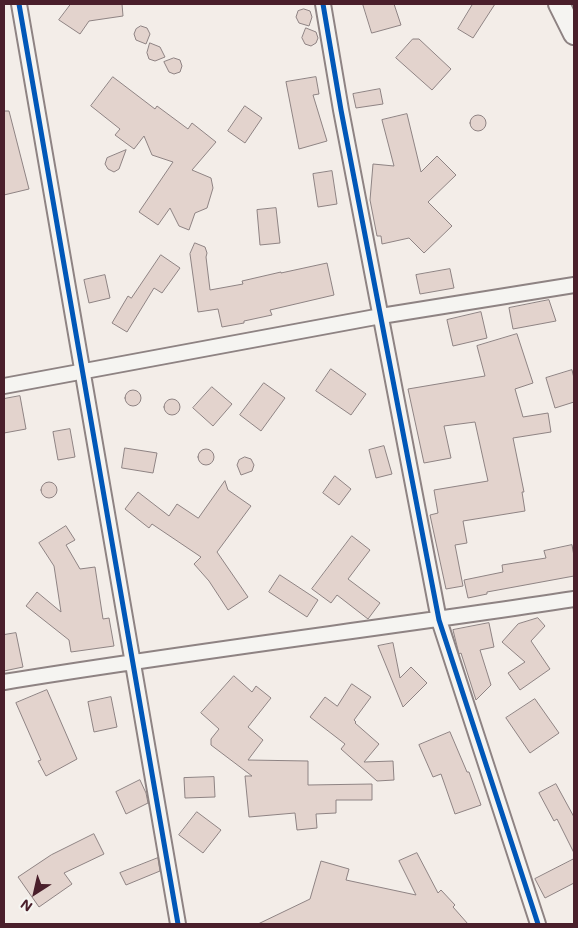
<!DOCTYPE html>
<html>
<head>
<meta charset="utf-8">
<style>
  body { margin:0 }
  #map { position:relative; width:578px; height:928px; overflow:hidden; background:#f3ede8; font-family:Mali,sans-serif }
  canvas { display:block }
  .frame { position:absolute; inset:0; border:5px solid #4a1f2b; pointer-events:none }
  .north { position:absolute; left:10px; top:868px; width:50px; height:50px; -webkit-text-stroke:4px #f6f6f2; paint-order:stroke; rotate:215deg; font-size:14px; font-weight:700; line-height:20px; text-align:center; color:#4a1f2b }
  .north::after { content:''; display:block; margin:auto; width:18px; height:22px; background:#4a1f2b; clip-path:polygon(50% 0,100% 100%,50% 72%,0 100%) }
</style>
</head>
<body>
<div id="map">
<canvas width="578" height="928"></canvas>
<div class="frame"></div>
<div class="north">N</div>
</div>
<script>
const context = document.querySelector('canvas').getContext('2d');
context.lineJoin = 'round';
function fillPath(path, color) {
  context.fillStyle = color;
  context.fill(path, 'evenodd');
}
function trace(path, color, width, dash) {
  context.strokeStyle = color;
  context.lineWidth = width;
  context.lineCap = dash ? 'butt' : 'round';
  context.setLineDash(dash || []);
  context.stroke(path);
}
const building = new Path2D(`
  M71 4H122L123 16 89 21 80 34 59 20Z
  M363 4H394L401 25 372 33Z
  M473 4H495L473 38 458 29Z
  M304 9 310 11 312 17 309 26 299 23 296 17 298 11Z
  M141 26 147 28 150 34 146 44 136 40 134 34 136 29Z
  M306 28 316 32 318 38 316 43 311 46 305 44 302 38Z
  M413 39H419L451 69 432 90 396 58Z
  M150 43 160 47 165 57 155 61 149 59 147 53Z
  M174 58 180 60 182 66 180 72 174 74 169 72 164 62Z
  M113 77 155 109 157 106 188 129 192 123 216 142 192 170 211 178 213 188 207 208 195 213 189 230 179 226 170 208 158 225 139 212 173 162 152 155 144 136 134 149 115 135 120 129 91 106Z
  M316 77 319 94 313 95 327 141 299 149 286 82Z
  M380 89 383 104 356 108 353 94Z
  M245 106 262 118 245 143 228 131Z
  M4 111H9L29 189 4 195Z
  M407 114 421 172 437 156 456 175 428 202 452 226 424 253 409 238 382 244 381 236H377L370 200 373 164 394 166 382 120Z
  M470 123a8 8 0 1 1 16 0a8 8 0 1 1-16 0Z
  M126 150 119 169 114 172 108 169 105 164 107 158Z
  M332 171 337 204 318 207 313 174Z
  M276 208 280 243 260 245 257 210Z
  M195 243 205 247 207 253 206 257 210 290 243 284 242 281 281 272V273L327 263 334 295 270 310 272 315 244 321V323L222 327 218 309 198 312 190 254Z
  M161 255 180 268 162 293 154 288 127 332 112 323 128 296 131 298Z
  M450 269 454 288 420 294 416 275Z
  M105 275 110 298 89 303 84 280Z
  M549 300 556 321 513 329 509 308Z
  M481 312 487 338 453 346 447 320Z
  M517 334 533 383 515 389 523 417 548 413 551 432 513 438 524 492H522L525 511 463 521 467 543 455 545 463 586 446 589 430 515 438 513 434 490 488 481 475 422 444 426 451 458 424 463 408 389 485 376 477 346Z
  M331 369 366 394 351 415 316 391Z
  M572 370 574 378V402L555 408 546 378Z
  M264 383 285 398 261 431 240 415Z
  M212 387 232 404 213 426 193 408Z
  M125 398a8 8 0 1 1 16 0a8 8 0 1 1-16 0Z
  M20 396 26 429 4 433V399Z
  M164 407a8 8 0 1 1 16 0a8 8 0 1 1-16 0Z
  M70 429 75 457 58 460 53 432Z
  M384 446 392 474 376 478 369 450Z
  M125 448 157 453 153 473 122 468Z
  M198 457a8 8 0 1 1 16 0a8 8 0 1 1-16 0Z
  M245 457 251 459 254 465 252 471 241 475 237 465 239 460Z
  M335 476 351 489 339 505 323 493Z
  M225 481 228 490 251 506 217 552 248 597 228 610 209 581 194 564 201 557 152 524 149 528 125 509 138 492 169 516 177 504 198 518Z
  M41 490a8 8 0 1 1 16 0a8 8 0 1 1-16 0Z
  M66 526 75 540 66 545 80 569 95 567 103 619 109 618 114 646 71 652 69 640 26 606 37 592 61 612 54 566 39 543Z
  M352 536 370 550 348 579 380 603 368 619 337 595 331 603 312 589Z
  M572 545 574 556V576L487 592V594L468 598 464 580 503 572 502 565 546 558 544 551Z
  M280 575 318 600 307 617 269 592Z
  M538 618 545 626 531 641 550 669 520 690 508 673 525 662 502 642 518 624Z
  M489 623 494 647 480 650 491 685 476 700 461 653 459 654 453 630Z
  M16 633 23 667 4 671V635Z
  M393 643 400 678 411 667 427 683 403 707 378 646Z
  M234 676 252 692 256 686 271 698 248 727 263 740 248 760 308 761V785L372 784V800H336V813L316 814 317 828 297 830 295 813 249 817 245 776H252L211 745V739L219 729 201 713Z
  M352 684 371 697 354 720 356 722 355 723 379 744 364 762 393 761 394 780 377 781 341 749 345 744 310 717 325 697 337 706Z
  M47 690 77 759 46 776 38 761 41 760 16 703Z
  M111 697 117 727 94 732 88 702Z
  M535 699 559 733 530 753 506 718Z
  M450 732 467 772H469L481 805 455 814 441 774 433 777 419 745Z
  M214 777 215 797 185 798 184 778Z
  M140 780 146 793 148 803 126 814 116 792Z
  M556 784 574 817V853L557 819 554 821 539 793Z
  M197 812 221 830 203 853 179 835Z
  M94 834 104 854 64 873 72 884 39 907 18 877 51 855Z
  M417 853 438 893 441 890 455 905 453 907 468 924H258L310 899 321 861 349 869 346 880 416 895 399 861Z
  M158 858 160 871 126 885 120 873Z
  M574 859V883L545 898 535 879Z`);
fillPath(building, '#e3d3cd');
trace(building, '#8e8383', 1);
const minor = new Path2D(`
  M19 4C73 310 124 618 178 924
  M323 4 341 110 439 620 538 924
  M4 386 381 316 574 285
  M4 682C193 651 384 628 574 599`);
const secondary = new Path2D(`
  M559 4 574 34`);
trace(minor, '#8e8383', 18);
trace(secondary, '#8e8383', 24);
trace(minor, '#f5f4f1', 14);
trace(secondary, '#f5f4f1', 20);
trace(new Path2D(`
  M19 4C73 310 124 618 178 924
  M323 4 341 110 439 620 538 924`), '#0057b8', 5);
</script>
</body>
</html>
